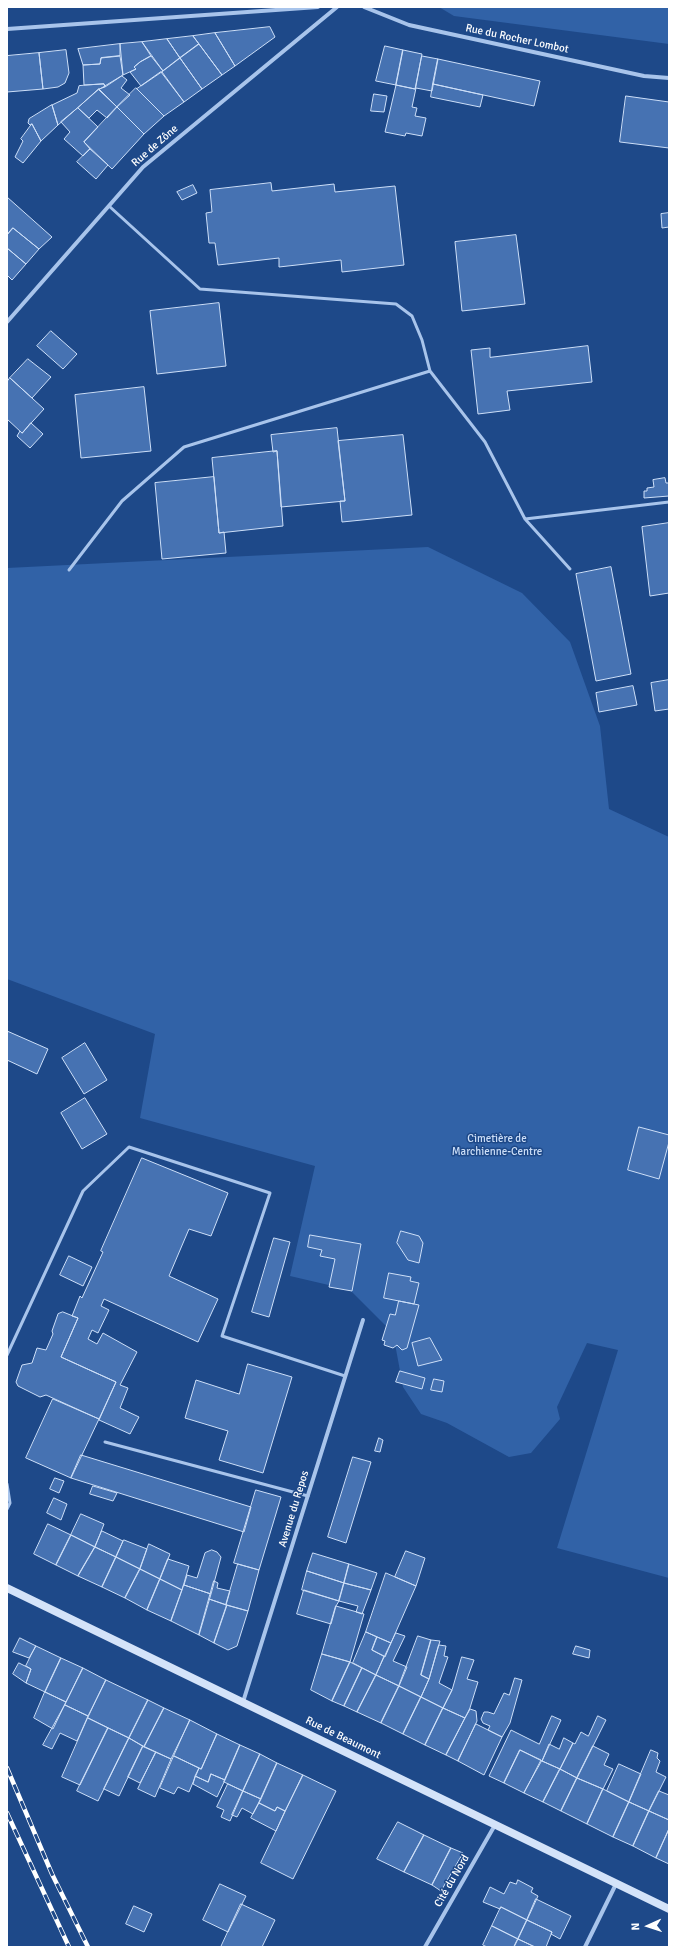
<!DOCTYPE html>
<html>
<head>
<meta charset="utf-8">
<style>
  body { margin:0 }
  #map { position:relative; width:676px; height:1954px; overflow:hidden; background:#1e4989; font-family:Signika,sans-serif }
  canvas { display:block }
  .frame { position:absolute; inset:0; border:8px solid #fff; pointer-events:none }
  .north { position:absolute; left:628px; top:1906px; width:40px; height:40px; -webkit-text-stroke:3px #1e4989; paint-order:stroke; rotate:267deg; font-size:11px; font-weight:700; line-height:16px; text-align:center; color:#fff }
  .north::after { content:''; display:block; margin:auto; width:14px; height:18px; background:#fff; clip-path:polygon(50% 0,100% 100%,50% 72%,0 100%) }
</style>
</head>
<body>
<div id="map">
<canvas width="676" height="1954"></canvas>
<div class="frame"></div>
<div class="north">N</div>
</div>
<script>
const context = document.querySelector('canvas').getContext('2d');
context.lineJoin = 'round';
function fillPath(path, color) {
  context.fillStyle = color;
  context.fill(path, 'evenodd');
}
function trace(path, color, width, dash) {
  context.strokeStyle = color;
  context.lineWidth = width;
  context.lineCap = dash ? 'butt' : 'round';
  context.setLineDash(dash || []);
  context.stroke(path);
}
function write(font, color, halo, rows, align = 'center') {
  context.font = font + ' Signika,sans-serif';
  context.lineWidth = 3;
  context.setLineDash([]);
  context.textBaseline = 'middle';
  context.strokeStyle = halo;
  context.fillStyle = color;
  for (const [text, x, y, turn = 0] of rows) {
    context.save();
    context.translate(x, y);
    context.rotate((+turn || 0) * Math.PI / 180);
    context.textAlign = isNaN(turn) ? turn : align;
    if (halo) context.strokeText(text, 0, 0);
    context.fillText(text, 0, 0);
    context.restore();
  }
}
fillPath(new Path2D(`
  M439 7H669V44L454 16Z
  M428 547 522 593 570 642 600 726 609 809 669 837V1578L557 1548 618 1350 587 1343 557 1407 560 1419 531 1453 509 1457 447 1423 421 1414 403 1387 393 1333 350 1290 290 1276 315 1166 140 1118 155 1034 7 979V568Z`), '#3162a7');
const building = new Path2D(`
  M270 27 275 37 235 66 215 33Z
  M215 33 235 66 222 75 193 36Z
  M193 36 199 44 180 58 167 39Z
  M167 39 180 58 163 71 142 42Z
  M142 42 151 56 140 62 134 67 136 69 123 75 120 44Z
  M120 44V56L101 58 100 64 83 65 78 49Z
  M199 44 222 75 202 89 180 58Z
  M385 46 403 50 396 85 376 81Z
  M66 50 69 73 65 83 58 87 43 89 39 53Z
  M403 50 422 54 415 89 396 85Z
  M39 53 43 89 7 92V56Z
  M120 56 123 75 105 87 104 84 84 85 83 65 100 64 101 58Z
  M151 56 163 71 141 86 130 72 136 69 134 67 140 62Z
  M422 56 438 59 432 91 416 88 412 107 417 108 415 116 426 118 422 136 406 133 405 136 385 132 396 85 415 89Z
  M180 58 202 89 184 102 162 72Z
  M438 59 540 81 534 106 433 84Z
  M161 72 184 102 164 116 137 89Z
  M122 76 127 80 121 88 130 95 117 107 99 90Z
  M104 84 105 87 99 89 58 125 52 105 77 93 79 86Z
  M433 84 483 95 480 107 431 97Z
  M136 88 164 116 144 134 117 107Z
  M99 89 117 107 107 118 97 110 89 118 78 108Z
  M374 94 387 96 384 112 371 111Z
  M626 96 669 102V148L620 142Z
  M52 105 58 125 41 141 32 124 30 125 28 123 29 119Z
  M117 107 144 134 112 169 84 142Z
  M78 108 98 127 84 142 90 149 83 156 64 139 70 132 61 122Z
  M32 124 41 141 23 163 15 157 23 141 21 139Z
  M90 149 108 165 96 179 77 162Z
  M271 183 272 191 334 184 335 192 395 186 404 265 342 272 341 260 279 267V258L218 265 215 243H209L206 213 212 212 210 190Z
  M193 185 197 193 182 200 177 192Z
  M7 197 52 237 39 249 13 228 7 235Z
  M669 213V227L662 228 661 214Z
  M13 228 39 249 26 264 7 248V235Z
  M516 235 525 304 462 311 455 242Z
  M7 248 26 264 12 280 7 275Z
  M219 303 226 366 157 374 150 311Z
  M51 331 77 354 63 369 37 346Z
  M588 346 592 382 507 391 510 410 478 414 471 350 490 348V357Z
  M28 359 51 377 32 398 10 378Z
  M10 378 44 409 22 433 7 419V382Z
  M144 387 151 451 81 458 75 395Z
  M31 423 43 434 30 448 17 436 20 431 22 433Z
  M337 428 345 501 281 507 277 451 273 452 271 435Z
  M403 435 412 515 342 522 340 501H345L338 441Z
  M277 451 283 526 219 533 212 458Z
  M214 477 219 533 224 532 226 553 162 559 155 483Z
  M665 478 666 483H669V496L644 498V491H647V488L654 487 653 480Z
  M669 523V593L650 596 642 527Z
  M611 567 631 674 596 681 576 574Z
  M669 680V709L655 711 651 683Z
  M633 686 637 705 599 712 596 693Z
  M7 1031 48 1049 37 1074 7 1060Z
  M85 1043 107 1080 84 1094 62 1058Z
  M85 1098 107 1134 82 1149 61 1113Z
  M639 1127 669 1135V1142L659 1179 628 1170Z
  M142 1158 228 1193 211 1236 189 1229 169 1276 218 1299 198 1342 104 1299 101 1306 109 1310 98 1333 92 1330 88 1339 97 1344 103 1333 137 1352 120 1385 128 1388 120 1408 139 1417 130 1434 99 1420 116 1382 61 1357 78 1318 72 1316 80 1296 82 1298 103 1252 101 1251Z
  M401 1231 419 1236 423 1243 419 1263 408 1260 397 1243Z
  M310 1235 361 1244 352 1291 329 1287 335 1259 320 1256 322 1250 308 1247Z
  M274 1238 290 1242 269 1317 252 1312Z
  M69 1256 92 1267 83 1286 60 1275Z
  M389 1273 411 1277 410 1281 419 1283 414 1304 384 1298Z
  M399 1301 419 1305 407 1348 402 1350 397 1345 393 1348 384 1345 385 1341 382 1340 390 1314 395 1315Z
  M63 1312 78 1318 61 1357 116 1382 99 1419 46 1395 40 1397 18 1386 16 1382 22 1365 32 1363 37 1348 46 1350 53 1334 52 1331 58 1314Z
  M430 1338 442 1360 418 1366 412 1343Z
  M248 1364 292 1377 263 1473 219 1460 228 1431 185 1418 196 1380 239 1394Z
  M400 1371 425 1378 422 1389 396 1382Z
  M434 1379 444 1381 442 1392 431 1390Z
  M53 1399 99 1419 71 1478 26 1458Z
  M379 1438 383 1440 380 1452 375 1451Z
  M81 1455 251 1507 244 1532 71 1478Z
  M353 1457 371 1462 346 1543 328 1537Z
  M55 1478 64 1481 59 1493 50 1489Z
  M93 1486 117 1493 113 1501 90 1494Z
  M256 1490 281 1497 259 1570 234 1563Z
  M54 1498 67 1504 61 1520 47 1513Z
  M81 1514 104 1524 95 1547 71 1535Z
  M48 1524 71 1535 56 1565 34 1554Z
  M102 1531 123 1541 116 1557 95 1547Z
  M71 1535 95 1547 78 1576 56 1565Z
  M124 1540 147 1549 140 1569 116 1557Z
  M149 1544 170 1554 160 1579 140 1569Z
  M95 1547 116 1557 102 1587 78 1576Z
  M212 1550 217 1552 221 1557 211 1594 184 1585 187 1575 197 1578 205 1553Z
  M406 1551 425 1558 416 1586 395 1577Z
  M313 1553 349 1564 344 1583 307 1571Z
  M116 1557 140 1569 125 1598 102 1587Z
  M168 1559 189 1566 182 1590 160 1579Z
  M238 1564 259 1570 248 1611 226 1605Z
  M349 1564 377 1573 371 1590 344 1583Z
  M140 1569 160 1579 147 1610 125 1598Z
  M307 1571 344 1583 339 1601 302 1590Z
  M386 1573 416 1586 391 1643 366 1632Z
  M160 1579 182 1590 171 1621 147 1610Z
  M214 1581 218 1583 217 1588 230 1591 226 1605 209 1599Z
  M344 1583 371 1590 362 1614 356 1612 358 1606 339 1601Z
  M184 1585 211 1594 199 1635 171 1621Z
  M304 1590 339 1601 336 1606 331 1624 297 1614Z
  M209 1599 227 1605 214 1643 199 1635Z
  M227 1605 248 1611 237 1646 228 1650 214 1643Z
  M336 1606 364 1614 350 1662 322 1654Z
  M366 1632 377 1637 372 1650 384 1656 376 1675 353 1663Z
  M396 1633 405 1636 393 1661 407 1667 399 1686 376 1675Z
  M418 1636 431 1640 421 1675 429 1679 421 1697 399 1686Z
  M377 1637 391 1643 385 1657 372 1650Z
  M20 1638 36 1646 29 1658 13 1652Z
  M431 1640 440 1641 429 1679 421 1675Z
  M439 1645 446 1646 444 1656 448 1657 439 1683 452 1690 443 1708 421 1697 429 1679Z
  M36 1646 61 1658 45 1692 26 1683 31 1669 26 1666Z
  M576 1646 590 1650 589 1658 573 1654Z
  M322 1654 350 1662 332 1701 311 1690Z
  M462 1657 474 1660 467 1679 478 1682 469 1711 465 1718 443 1708 452 1690Z
  M61 1658 83 1668 66 1702 45 1692Z
  M350 1662 362 1668 344 1706 332 1701Z
  M19 1663 31 1669 26 1683 13 1674Z
  M83 1668 106 1680 88 1716 65 1705Z
  M362 1668 376 1675 357 1712 344 1706Z
  M376 1675 399 1686 381 1723 357 1712Z
  M515 1678 522 1680 510 1723 502 1737 488 1730 490 1726 483 1723 481 1719 484 1712H488L494 1714 504 1693 509 1695Z
  M106 1680 148 1700 129 1738 88 1718Z
  M399 1686 421 1697 403 1734 381 1723Z
  M45 1692 66 1702 53 1729 34 1718Z
  M421 1697 443 1708 425 1745 403 1734Z
  M148 1700 164 1708 144 1747 129 1738Z
  M65 1705 88 1716 77 1741 60 1733 52 1749 43 1745Z
  M164 1708 190 1720 171 1759 144 1747Z
  M443 1708 465 1718 446 1755 425 1745Z
  M470 1709 476 1711 477 1721 458 1761 446 1755Z
  M552 1716 561 1720 542 1761 520 1750 504 1783 489 1776 511 1730 539 1744Z
  M598 1716 606 1720 577 1778 560 1769 573 1743 575 1744 581 1732 588 1736Z
  M88 1718 108 1728 80 1785 62 1777Z
  M190 1720 217 1734 201 1769 174 1756Z
  M476 1724 502 1737 484 1775 458 1761Z
  M108 1728 129 1738 98 1801 77 1791Z
  M217 1734 240 1745 225 1780 211 1774 208 1782 195 1776 199 1768 201 1769Z
  M129 1738 143 1746 119 1796 104 1789Z
  M564 1738 573 1743 560 1769 542 1761 549 1744 559 1749Z
  M240 1745 260 1754 243 1791 224 1782Z
  M143 1746 156 1752 140 1783 128 1777Z
  M593 1746 609 1754 604 1765 613 1769 603 1789 577 1778Z
  M520 1750 541 1760 524 1793 504 1783Z
  M651 1750 658 1753 657 1758 660 1761 656 1772 666 1777 649 1811 629 1802Z
  M156 1752 171 1759 155 1797 138 1789Z
  M260 1754 277 1763 261 1799 243 1791Z
  M174 1756 199 1768 189 1792 178 1787 174 1794 160 1788Z
  M542 1761 560 1769 543 1802 524 1793Z
  M277 1763 303 1775 285 1811 277 1807 275 1811 259 1803Z
  M619 1764 641 1774 629 1802 607 1791Z
  M560 1769 577 1778 561 1811 543 1802Z
  M211 1774 225 1780 217 1797 193 1784 195 1776 208 1782Z
  M303 1775 336 1791 293 1879 261 1863Z
  M577 1778 603 1789 587 1824 561 1811Z
  M228 1784 243 1791 230 1821 221 1817 224 1810 217 1807Z
  M603 1789 629 1802 613 1837 587 1824Z
  M243 1791 261 1799 253 1814 242 1808 237 1817 232 1815Z
  M659 1791 669 1795V1820L649 1811Z
  M629 1802 649 1811 633 1846 613 1837Z
  M259 1803 275 1811 277 1807 285 1811 276 1831 251 1818Z
  M649 1811 669 1820V1829L656 1858 633 1846Z
  M398 1822 424 1835 404 1872 377 1859Z
  M669 1829V1864L656 1858Z
  M424 1835 451 1848 432 1885 404 1872Z
  M451 1848 463 1853 441 1891 432 1885Z
  M518 1880 533 1888 531 1892 538 1896 527 1920 501 1907 500 1909 483 1902 490 1887 504 1894 510 1882 516 1884Z
  M220 1884 246 1896 228 1932 203 1920Z
  M536 1899 571 1916 560 1939 551 1934 552 1932 527 1920Z
  M241 1904 275 1920 262 1947H221Z
  M134 1906 152 1914 144 1932 126 1924Z
  M501 1907 527 1920 518 1939 492 1926Z
  M527 1920 552 1932 546 1947H535L518 1939Z
  M492 1926 518 1939 514 1947H487L483 1945Z
  M518 1939 535 1947H514Z`);
fillPath(building, '#4672b2');
trace(building, '#cddff8', 1);
trace(new Path2D(`
  M430 371 485 442 525 519 570 569
  M525 519 669 502
  M69 570 122 501 184 447 430 371 422 340 412 316 396 304 200 289 109 206
  M7 1355 83 1191 129 1147 270 1193 222 1336 345 1376
  M105 1442 308 1496
  M7 1484 10 1503 7 1509`), '#a8c4eb', 3);
trace(new Path2D(`
  M364 7 409 25 644 76 669 78
  M7 29 318 7
  M7 322 143 167 337 7
  M243 1702 363 1320
  M425 1947 495 1825
  M585 1947 616 1884`), '#a8c4eb', 4);
trace(new Path2D(`
  M7 1588 669 1909`), '#d4e3f9', 8);
const rail = new Path2D(`
  M7 1768 52 1874 88 1947
  M7 1813 69 1947`);
trace(rail, '#fff', 4.5);
trace(rail, '#1e4989', 3, [9]);
write('11px', '#fff', '#1e4989', [
  ["Rue du Rocher Lombot",517,39,12],
  ["Rue de Zône",155,146,-41],
  ["Avenue du Repos",294,1509,-73],
  ["Rue de Beaumont",343,1738,26],
  ["Cité du Nord",452,1881,-60]
]);
write('11px', '#cddff8', '#1e4989', [
  ["Cimetière de",497,1139],
  ["Marchienne-Centre",497,1152]
]);
</script>
</body>
</html>
